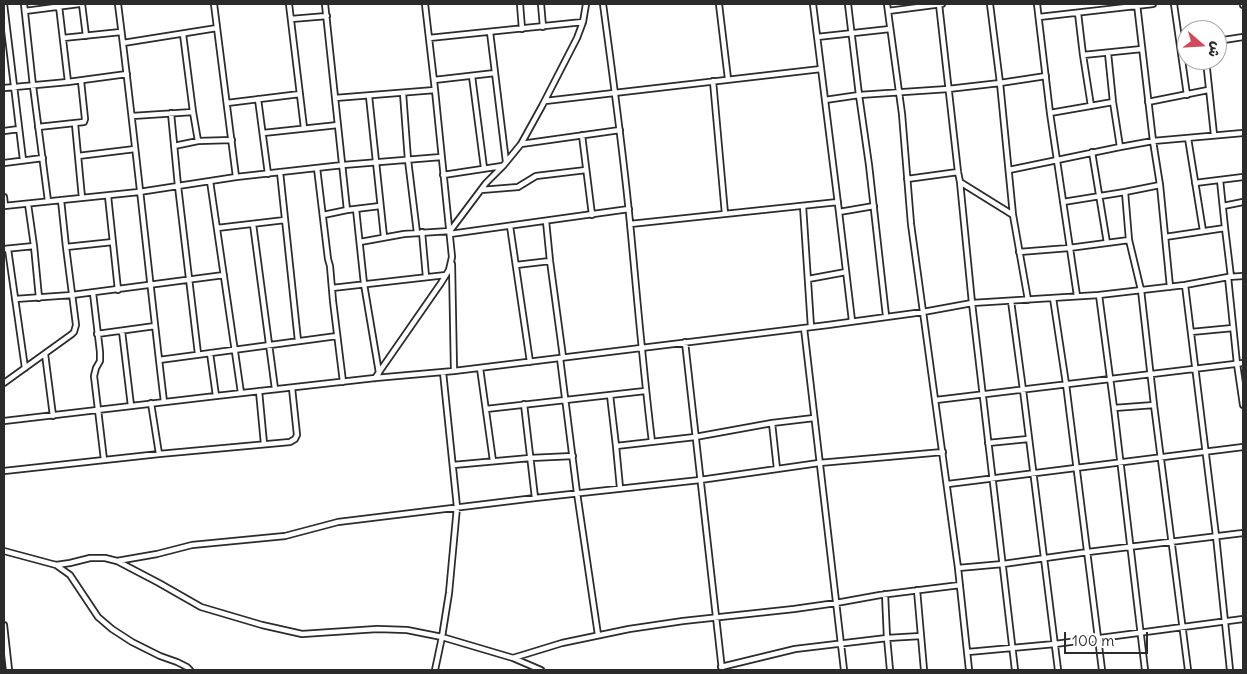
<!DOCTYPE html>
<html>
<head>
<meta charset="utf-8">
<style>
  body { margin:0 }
  #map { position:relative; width:1247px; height:674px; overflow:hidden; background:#fff; font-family:Delius,"Playpen Sans Arabic",sans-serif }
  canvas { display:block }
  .frame { position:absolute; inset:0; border:5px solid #2b2b2b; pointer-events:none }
  .north { position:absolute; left:1177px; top:20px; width:50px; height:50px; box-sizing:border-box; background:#fff; border:1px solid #aaa; border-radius:50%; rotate:109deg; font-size:14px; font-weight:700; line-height:20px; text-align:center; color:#2b2b2b }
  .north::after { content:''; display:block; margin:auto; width:18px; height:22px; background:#d1495b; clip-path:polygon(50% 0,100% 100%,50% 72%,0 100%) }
  .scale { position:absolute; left:1064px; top:632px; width:84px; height:22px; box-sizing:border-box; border:2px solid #2b2b2b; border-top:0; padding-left:6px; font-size:15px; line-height:18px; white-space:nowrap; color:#2b2b2b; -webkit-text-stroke:4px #fff; paint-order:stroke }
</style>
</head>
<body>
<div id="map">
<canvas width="1247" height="674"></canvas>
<div class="frame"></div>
<div class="north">ش</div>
<div class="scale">100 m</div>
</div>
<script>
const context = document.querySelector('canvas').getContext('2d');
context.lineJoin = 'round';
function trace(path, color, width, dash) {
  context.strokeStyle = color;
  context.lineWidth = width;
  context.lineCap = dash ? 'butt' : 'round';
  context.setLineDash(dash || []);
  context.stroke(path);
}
const minor = new Path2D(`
  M4 4 23 160
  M24 4 33 86 48 201
  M82 4 86 36
  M118 4C135 136 148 269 164 402
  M214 4 236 177
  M289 4 304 128
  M325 4 347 210
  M520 4 522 29
  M541 4 543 27
  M603 4C613 77 623 150 630 223 637 296 643 369 652 442
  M719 4 728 79
  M813 4 839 212 852 321
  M848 4 859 95 869 165 886 316
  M887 4 902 114 911 224 958 568 969 670
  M939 4 958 172 960 182 1013 215 1028 300
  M990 4 1000 83 1013 215
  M1037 4 1050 113 1077 296
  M1137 4 1153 141 1160 185 1170 287
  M1174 4 1187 95
  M1243 4V5
  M59 6 68 82
  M25 11 79 4
  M888 11 942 4
  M1078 13 1083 55 1091 106
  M1039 17 1153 4
  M291 19 327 16
  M490 32 506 162
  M183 34 193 112 198 141
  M817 37 890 29
  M63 38 121 32
  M429 38 583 22
  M1217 41 1243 37
  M123 43 217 28
  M1108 53 1113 102 1120 147
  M1083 55 1142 49
  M1206 60 1214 135
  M472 76 484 168
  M434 80 495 73
  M713 81 725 214
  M4 88 68 82 127 74
  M403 93 408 160 417 233
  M369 96 384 237
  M335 98 435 90
  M258 99 268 174
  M825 100 859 95 948 89 1000 83 1046 76
  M545 101 821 69
  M1148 102 1208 90
  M227 103 300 94
  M171 113 178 186 198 354
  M1050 113 1113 102
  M132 116 193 112
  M75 124 82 198
  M38 127 84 122 85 119 81 81
  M4 131 19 129
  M263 133 338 125
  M582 135 592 215
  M1188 138 1203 231
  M521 144 620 130
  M174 146 198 141 232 140
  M1092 152 1107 243
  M78 156 135 149
  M4 163 43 158
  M317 168 328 259 330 266 333 301 343 382
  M1009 170 1120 147 1153 141 1243 133
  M280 172 298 341
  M443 175 502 166
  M907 179 958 172
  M1220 180 1225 228 1231 277
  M210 181 241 393
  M960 182 972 303 1015 670
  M1195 183 1243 177
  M481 190 518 187 536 176 586 170
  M1125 192 1129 240 1141 290 1154 405 1188 670
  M108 196 118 290
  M4 197 5 206
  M1063 202 1125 192 1160 185
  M28 204 34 246 39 298
  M4 206 139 192 236 177 343 165 441 157
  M803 206 811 327
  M1223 206 1243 202
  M356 209 364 284 379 373
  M839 212 874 206
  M323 215 347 210 380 206
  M546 221 550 261 563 357
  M253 224 275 389
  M630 224 838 202
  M510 226 530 362
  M217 228 285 220
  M450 231 486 183 503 166 521 144 542 106 577 38 583 22 586 4
  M422 232 426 277
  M450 234 629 209
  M1165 237 1225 228
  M360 242 404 234 450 231
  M66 247 113 242
  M4 249 34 246
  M8 249 25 368
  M1019 252 1069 248 1129 240
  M452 264 454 371
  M516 265 550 261
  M1228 277 1237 364 1243 405
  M808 279 846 272
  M1185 285 1216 536 1230 670
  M332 288 446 275
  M93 293 100 352V361L96 368 94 376 104 460
  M1099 295 1114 408 1145 670
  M1053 298 1066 384 1102 670
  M15 299 72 295 224 275
  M1011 301 1023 390 1058 670
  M804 328 844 670
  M122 331 131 406
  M1191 332 1233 328
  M97 334 155 326
  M685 342 722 670
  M210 353 216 396
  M45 354 53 416
  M560 358 577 493 598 635
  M159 360 337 336
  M480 368 493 461
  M375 378 441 283 449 270 452 257 435 90 425 4
  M4 383 72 334 74 332 76 325 66 247 61 200
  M259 391 264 444
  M610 395 616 446 620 488
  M936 400 1243 363
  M151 403 159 454
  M524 404 535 498
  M1114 408 1154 405
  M486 409 645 391
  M4 421 216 396 375 378 454 371 828 325 923 312 972 303 1099 295 1185 285 1228 277 1243 276
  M772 423 777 469
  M988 443 1028 439
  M616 446 695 437 772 423 814 418
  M453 465 530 458 573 456
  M4 471 159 454 290 442 295 439 297 435 292 388
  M948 484 1243 447
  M4 551 56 565 70 563 90 558H105L117 561 159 583 201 607 262 625 302 634 377 629 407 630 442 637 513 658 541 670
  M117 561 157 554 192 545 285 536 338 522 535 498 700 480 819 463 943 452
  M56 565 70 575 98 617 112 629 132 642 160 656 177 662 187 667 190 670
  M958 568 1003 564 1088 552 1243 533
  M917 590 924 670
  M885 594 887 638 890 670
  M4 625 9 670
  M968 652 1055 644 1243 619
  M513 658 562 643 629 629 683 621 794 609 836 603 880 595 960 585
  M721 667 795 649 887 638 921 636
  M435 670 442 637 449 593 457 507 443 372`);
trace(minor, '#2b2b2b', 8);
trace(minor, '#fff', 4.5);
</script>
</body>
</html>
